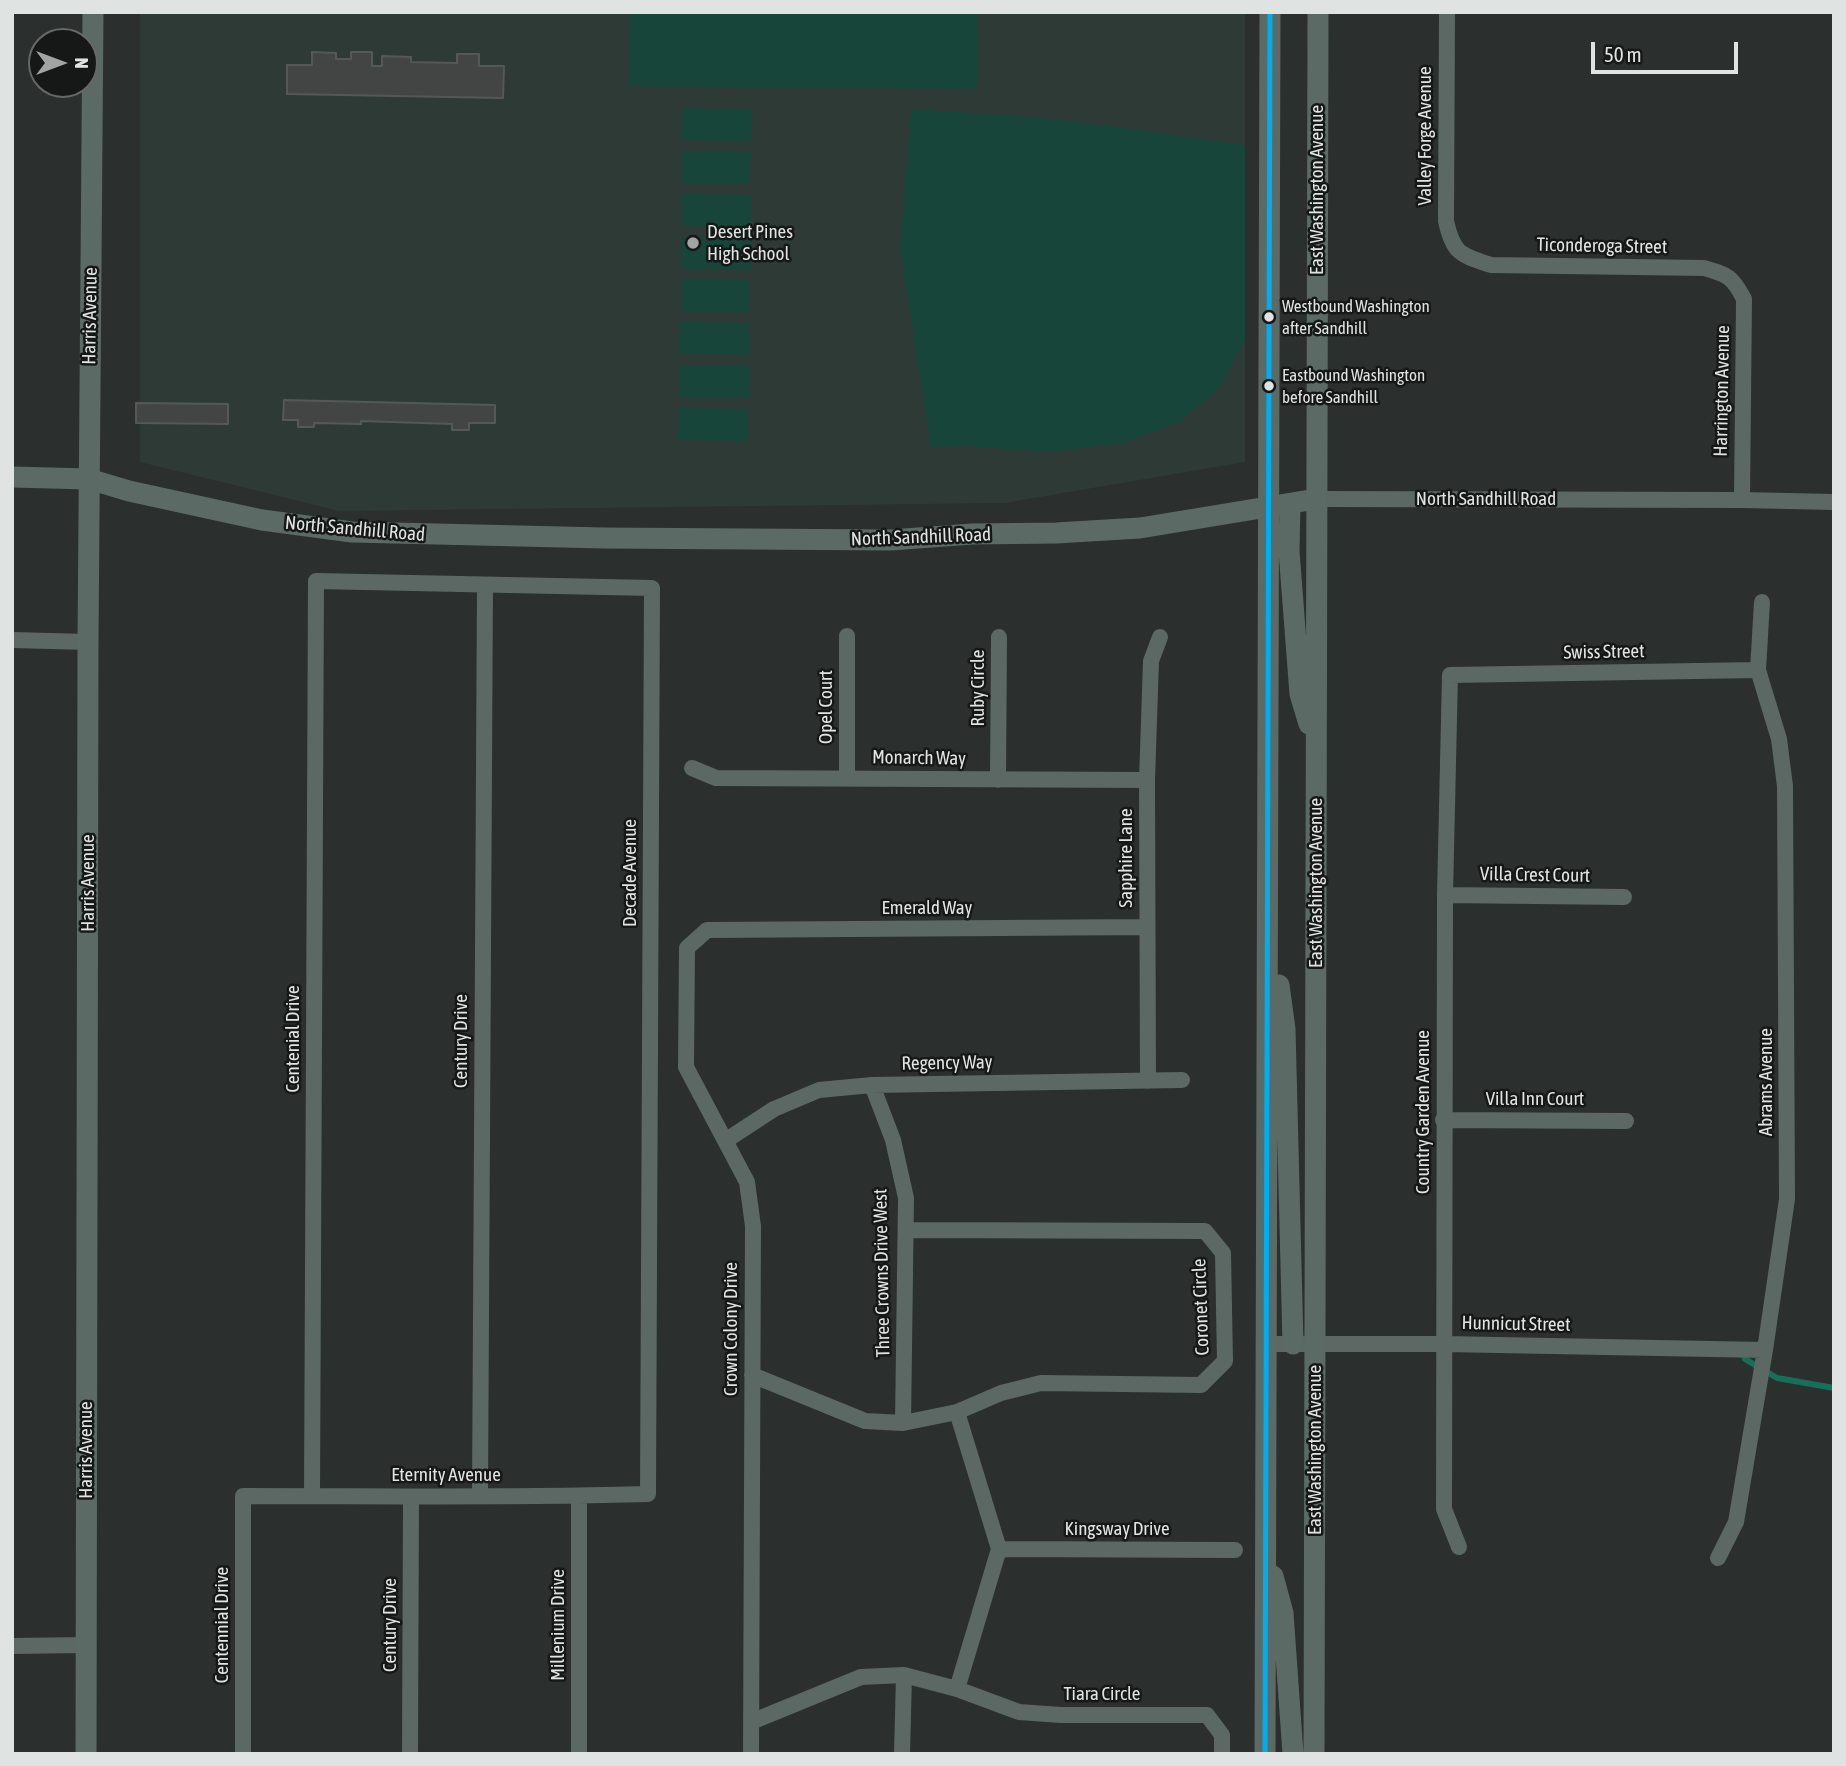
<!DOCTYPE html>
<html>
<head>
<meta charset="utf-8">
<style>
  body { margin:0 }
  #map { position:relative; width:1846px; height:1766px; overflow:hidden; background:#2b2f2d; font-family:"Asap Condensed",sans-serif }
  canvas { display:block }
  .frame { position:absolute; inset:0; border:14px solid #dfe3e2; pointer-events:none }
  .north { position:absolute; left:28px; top:28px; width:70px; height:70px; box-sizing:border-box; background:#151817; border:2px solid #666968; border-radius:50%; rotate:90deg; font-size:19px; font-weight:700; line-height:28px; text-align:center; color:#dfe3e2 }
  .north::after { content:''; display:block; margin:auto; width:24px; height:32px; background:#a0a4a3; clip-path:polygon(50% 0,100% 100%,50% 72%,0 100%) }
  .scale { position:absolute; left:1591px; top:42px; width:147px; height:32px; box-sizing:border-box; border:4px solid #dfe3e2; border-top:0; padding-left:9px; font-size:21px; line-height:24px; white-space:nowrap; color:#dfe3e2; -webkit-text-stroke:5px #151817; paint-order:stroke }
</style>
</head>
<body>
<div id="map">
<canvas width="1846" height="1766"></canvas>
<div class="frame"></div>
<div class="north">N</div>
<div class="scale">50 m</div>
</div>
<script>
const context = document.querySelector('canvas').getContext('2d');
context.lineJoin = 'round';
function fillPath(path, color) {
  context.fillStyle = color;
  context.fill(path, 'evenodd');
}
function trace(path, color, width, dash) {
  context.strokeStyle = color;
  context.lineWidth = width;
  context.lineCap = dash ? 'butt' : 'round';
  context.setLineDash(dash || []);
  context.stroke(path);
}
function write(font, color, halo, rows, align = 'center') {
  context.font = font + ' "Asap Condensed",sans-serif';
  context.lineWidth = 5;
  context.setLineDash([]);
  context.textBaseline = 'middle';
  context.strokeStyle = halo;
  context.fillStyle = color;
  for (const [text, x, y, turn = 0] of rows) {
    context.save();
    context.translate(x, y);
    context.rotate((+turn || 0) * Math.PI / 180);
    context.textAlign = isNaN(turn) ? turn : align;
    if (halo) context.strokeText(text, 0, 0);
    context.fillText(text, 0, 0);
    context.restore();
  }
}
fillPath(new Path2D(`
  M140 12H1245V462L1005 503 339 511 140 462Z`), '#2e3a36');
fillPath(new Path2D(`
  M630 12H978L977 89 630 86Z
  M682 108 752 109 751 141 682 140Z
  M911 109 1057 119 1245 145V340L1221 387 1179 422 1123 443 1048 452 966 446 931 447 900 249Z
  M681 151H751L750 184 681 183Z
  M682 194 751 195V227L682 226Z
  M682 237H751V270L681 269Z
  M681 279 750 280V312L681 311Z
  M680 322 749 323V355L679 354Z
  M680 365 749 366V398L679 397Z
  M679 408 748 409V441L678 440Z`), '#184539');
trace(new Path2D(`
  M1745 1359 1777 1378 1834 1388`), '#156f59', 6);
const building = new Path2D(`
  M312 52 336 53V59H351V52H372V66H382V56L411 57V62L457 63V54H479V66H504L503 98 287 94V65H312Z
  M284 400 495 405V423H469V430H452V424L361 421V424L314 423V427H298V420H283Z
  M136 403 228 404V424L136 423Z`);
fillPath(building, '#424544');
trace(building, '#555857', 2);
trace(new Path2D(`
  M1447 12 1446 221C1453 254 1461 255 1491 265L1704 268C1728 275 1732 276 1744 299L1742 500
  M1316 499 1742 500 1834 502
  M847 636V778
  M12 640 88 642
  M692 768 716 778 1147 780
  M998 780 999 637
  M1445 895 1624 897
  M1148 1081 1147 780 1151 661 1160 637
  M872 1085 893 1140 906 1198 903 1423
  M1443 1120 1626 1121
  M725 1141 774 1109 819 1090 872 1085 1182 1080
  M1266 1344H1444L1765 1350
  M752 1375 865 1421 903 1423 957 1412 1001 1393 1041 1383 1201 1385 1225 1361 1223 1253 1205 1231 906 1230
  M480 1496 485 585
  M579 1496V1754
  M1459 1547 1444 1509 1445 895 1450 675 1758 670
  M999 1549 1235 1550
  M1718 1558 1736 1522 1765 1350 1787 1199 1785 786 1779 739 1758 670 1762 602
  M12 1646 86 1645
  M957 1689 1019 1712 1061 1715H1207L1222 1735V1754
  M751 1722 861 1677 904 1675 957 1689 999 1549 957 1412
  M243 1754V1496C378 1496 513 1498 648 1494L652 588 316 581 312 1496
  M410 1754 411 1497
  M751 1754 753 1226 747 1182 686 1067 687 948 707 930 1147 927
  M902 1754 904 1675`), '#5b6863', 16);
trace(new Path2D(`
  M12 477 89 479 129 491 262 520 352 532 604 538 891 540 972 534 1056 533 1140 528 1316 499
  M1290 504 1289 551 1300 694 1309 724
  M1279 985 1285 1029 1293 1344
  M1273 1576 1283 1613 1293 1754
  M86 1754 88 642 93 12
  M1265 1754 1270 12
  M1314 1754 1318 12`), '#5b6a65', 21);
trace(new Path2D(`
  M1265 1754 1270 12`), '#00adef', 5);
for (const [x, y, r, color] of [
  [693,243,7,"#a0a4a3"],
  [1269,317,6,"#dfe3e2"],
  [1269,386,6,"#dfe3e2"]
]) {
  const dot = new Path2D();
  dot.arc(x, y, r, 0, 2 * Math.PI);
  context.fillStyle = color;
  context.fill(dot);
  trace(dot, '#151817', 2.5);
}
write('17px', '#dfe3e2', '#151817', [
  ["Westbound Washington",1282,307],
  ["after Sandhill",1282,329],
  ["Eastbound Washington",1282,376],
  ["before Sandhill",1282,398]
], 'left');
write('19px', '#dfe3e2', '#151817', [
  ["Valley Forge Avenue",1425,136,-90],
  ["East Washington Avenue",1317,190,-90],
  ["Ticonderoga Street",1602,246,1],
  ["Harris Avenue",90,316,-89],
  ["Harrington Avenue",1722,391,-89],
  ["North Sandhill Road",1486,499],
  ["North Sandhill Road",355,529,5],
  ["North Sandhill Road",921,537,-2],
  ["Swiss Street",1604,652,-1],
  ["Ruby Circle",978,688,-90],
  ["Opel Court",826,707,-90],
  ["Monarch Way",919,758,1],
  ["Sapphire Lane",1126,858,-90],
  ["Decade Avenue",630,873,-90],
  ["Villa Crest Court",1535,875,1],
  ["Harris Avenue",88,883,-90],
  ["East Washington Avenue",1316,883,-90],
  ["Emerald Way",927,908],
  ["Centenial Drive",293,1039,-90],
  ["Century Drive",461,1041,-90],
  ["Regency Way",947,1063,-1],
  ["Abrams Avenue",1766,1082,-90],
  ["Villa Inn Court",1535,1099],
  ["Country Garden Avenue",1423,1112,-90],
  ["Three Crowns Drive West",882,1273,-91],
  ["Coronet Circle",1201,1307,-92],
  ["Hunnicut Street",1516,1324,1],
  ["Crown Colony Drive",731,1329,-90],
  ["Harris Avenue",86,1450,-90],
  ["East Washington Avenue",1315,1450,-90],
  ["Eternity Avenue",446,1475],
  ["Kingsway Drive",1117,1529],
  ["Centennial Drive",222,1625,-90],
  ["Century Drive",390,1625,-90],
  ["Millenium Drive",558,1625,-90],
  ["Tiara Circle",1102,1694]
]);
write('19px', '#dfe3e2', '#151817', [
  ["Desert Pines",707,232],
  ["High School",707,254]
], 'left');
</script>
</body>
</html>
